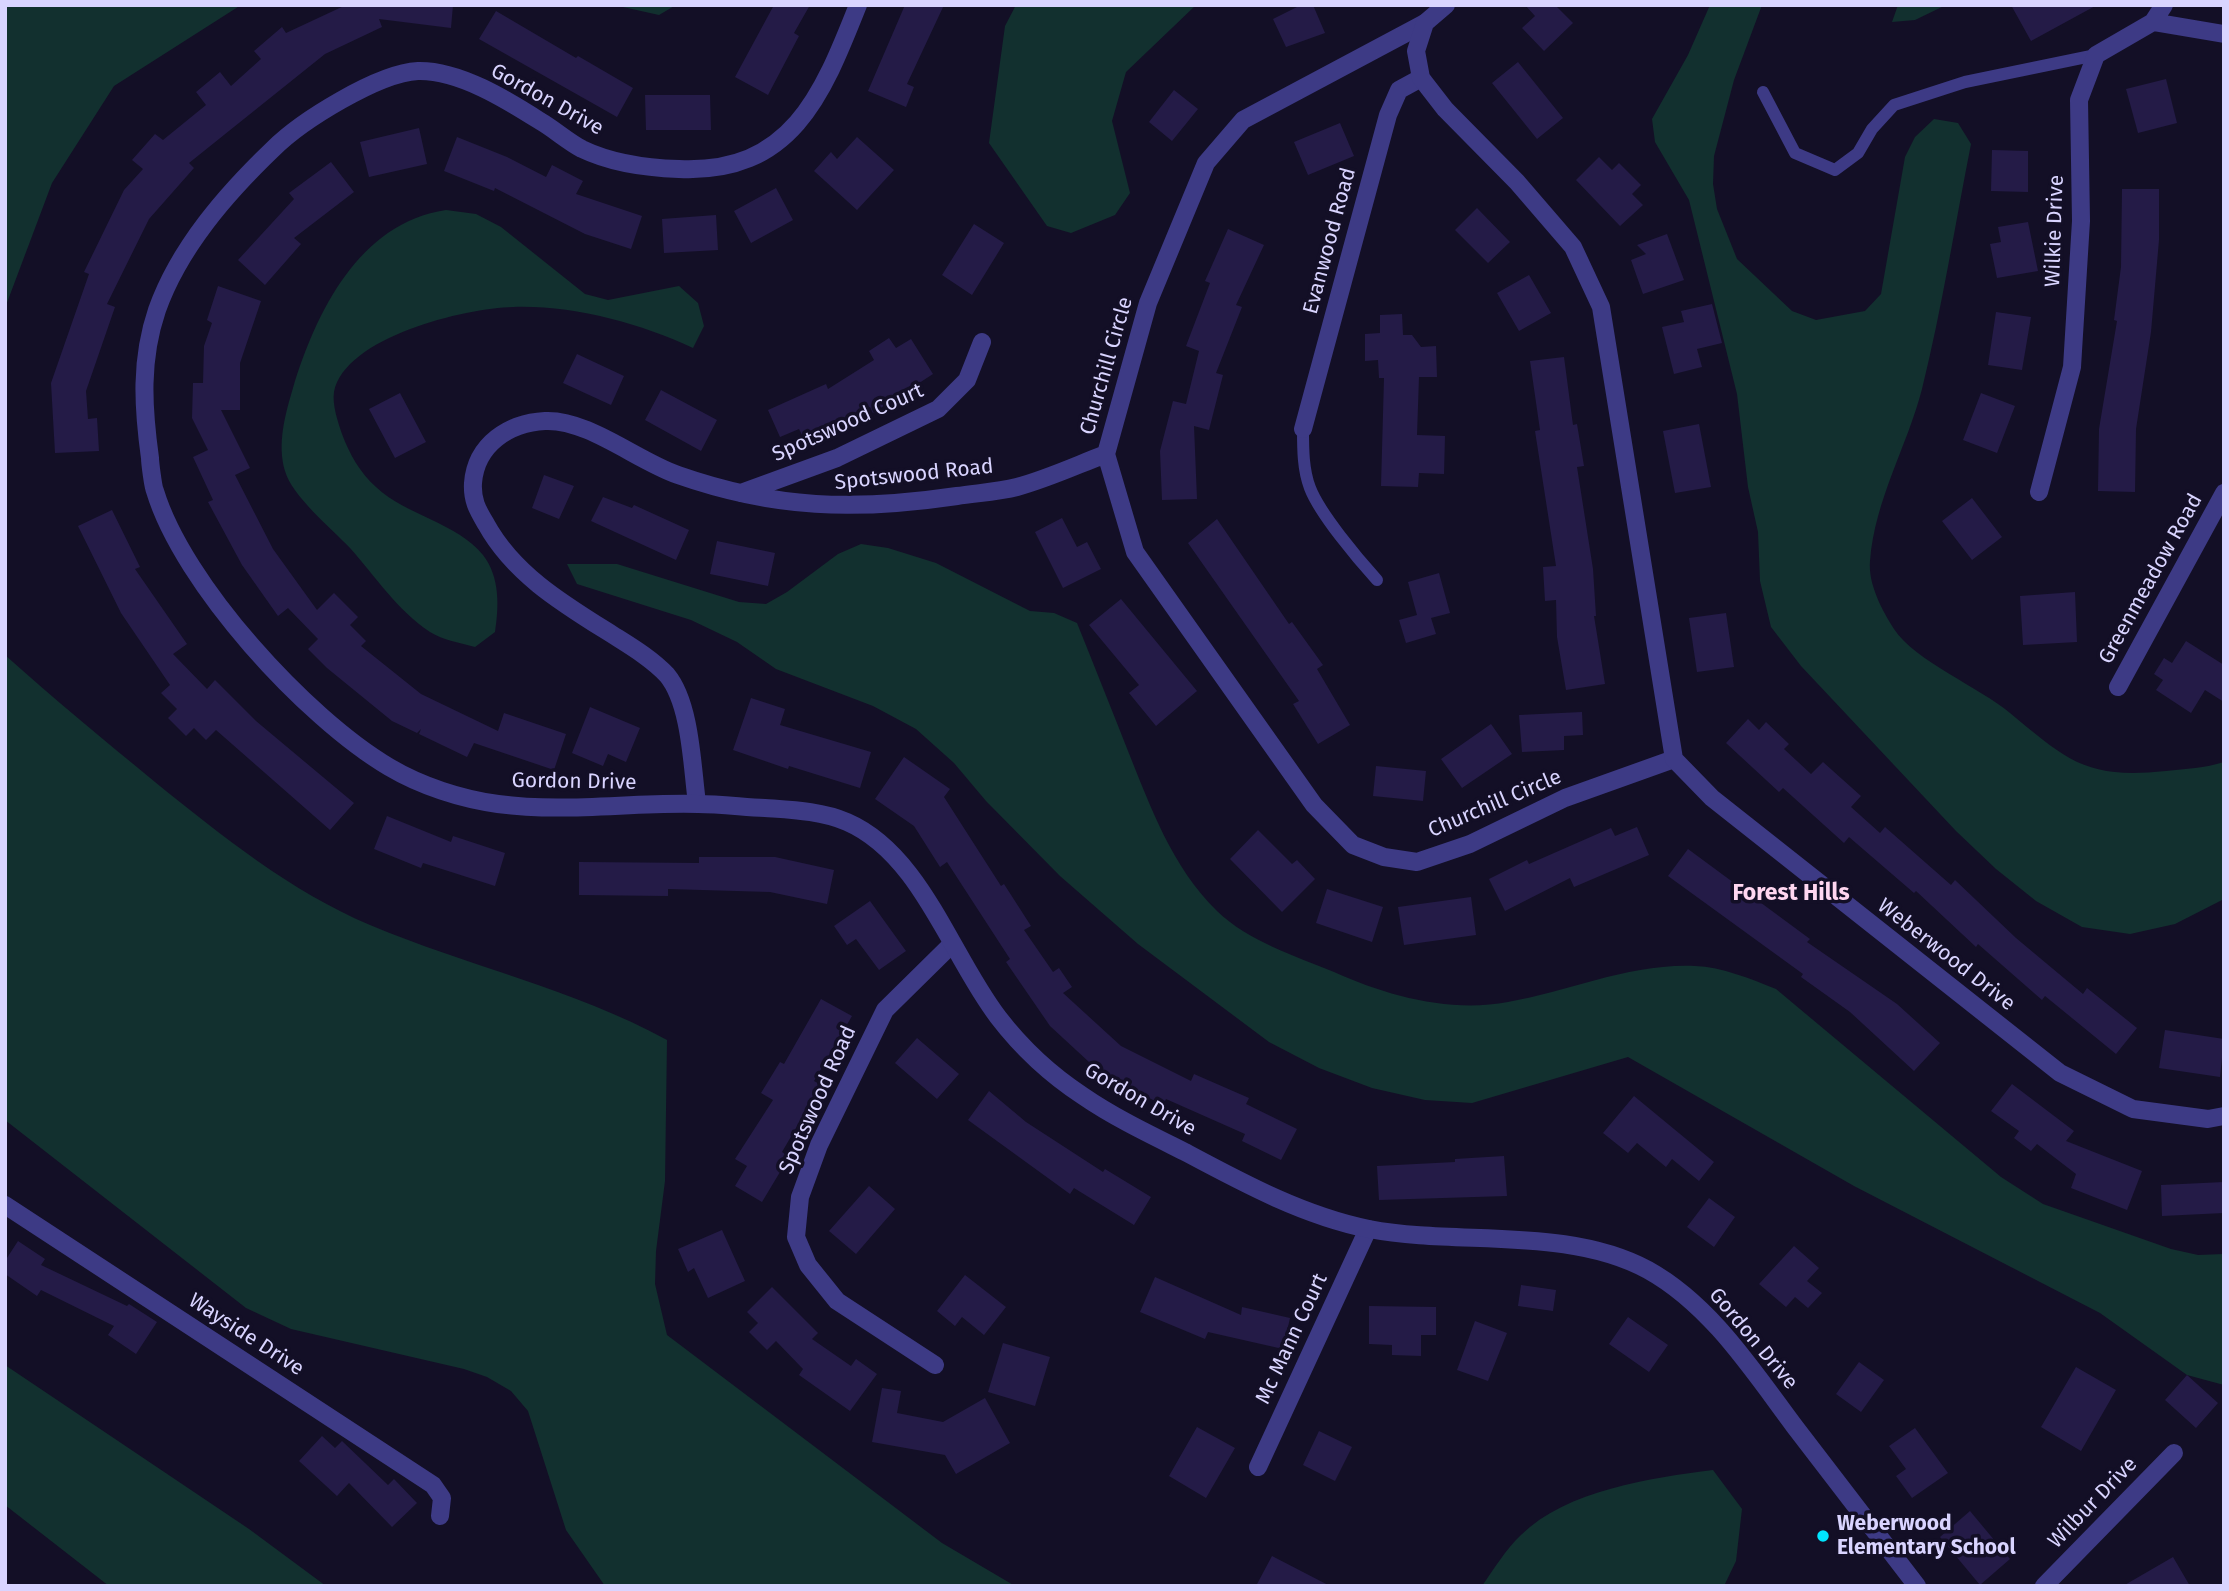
<!DOCTYPE html>
<html>
<head>
<meta charset="utf-8">
<style>
  body { margin:0 }
  #map { position:relative; width:2229px; height:1591px; overflow:hidden; background:#130f26; font-family:"Fira Sans",sans-serif }
  canvas { display:block }
  .frame { position:absolute; inset:0; border:7px solid #d9d4ff; pointer-events:none }
</style>
</head>
<body>
<div id="map">
<canvas width="2229" height="1591"></canvas>
<div class="frame"></div>
</div>
<script>
const context = document.querySelector('canvas').getContext('2d');
context.lineJoin = 'round';
function fillPath(path, color) {
  context.fillStyle = color;
  context.fill(path, 'evenodd');
}
function trace(path, color, width, dash) {
  context.strokeStyle = color;
  context.lineWidth = width;
  context.lineCap = dash ? 'butt' : 'round';
  context.setLineDash(dash || []);
  context.stroke(path);
}
function write(font, color, halo, rows, align = 'center') {
  context.font = font + ' "Fira Sans",sans-serif';
  context.lineWidth = 7;
  context.setLineDash([]);
  context.textBaseline = 'middle';
  context.strokeStyle = halo;
  context.fillStyle = color;
  for (const [text, x, y, turn = 0] of rows) {
    context.save();
    context.translate(x, y);
    context.rotate((+turn || 0) * Math.PI / 180);
    context.textAlign = isNaN(turn) ? turn : align;
    if (halo) context.strokeText(text, 0, 0);
    context.fillText(text, 0, 0);
    context.restore();
  }
}
fillPath(new Path2D(`
  M5 5H241L114 86 52 183 5 308Z
  M614 5H676L659 15Z
  M1016 5H1196L1126 72 1112 121 1130 193 1115 215 1071 233 1047 226 989 143 1005 26Z
  M1710 5H1762L1734 80 1714 156 1713 184 1717 209 1737 259 1792 311 1816 320 1865 311 1881 294 1905 157 1915 137 1934 119 1958 123 1971 144C1955 225 1942 308 1922 389 1907 447 1875 499 1870 561 1868 584 1882 610 1894 629 1915 661 1979 687 2010 713 2069 762 2087 779 2166 771 2186 769 2205 768 2224 762V899L2175 924 2130 934 2082 927 2036 901 1996 869 1956 831 1801 666 1771 627 1760 581 1758 532 1748 487 1737 394 1689 200 1655 142 1652 119 1688 55Z
  M1898 5H1946L1915 20 1892 22Z
  M446 210 476 214 501 227 585 294 608 300 679 286 698 303 704 326 693 348C639 323 573 305 513 307 465 308 345 337 334 392 332 405 338 422 342 434 349 453 360 473 376 487 407 516 456 522 483 555 500 577 499 606 495 632L475 647C460 643 443 640 430 632 397 610 375 576 350 548 331 528 292 496 285 471 277 444 285 415 293 388 316 312 359 223 446 210Z
  M861 544 888 548 936 563 1030 611 1054 613 1077 623C1094 665 1111 708 1128 751 1151 808 1172 867 1217 911 1248 941 1295 956 1334 972 1387 996 1450 1013 1508 1002 1570 991 1631 963 1695 966 1722 967 1751 979 1776 989L2001 1177 2043 1204 2171 1249 2198 1255 2224 1254V1385L2187 1375 2100 1313 1854 1186 1628 1057 1472 1103 1425 1100 1372 1088 1319 1068 1269 1042 1138 944 1060 876 986 801 954 763 916 729 873 706 776 669 737 642 691 620 577 584 567 564H617L739 602 766 604 787 592 838 554Z
  M5 655C54 699 104 740 155 782 222 836 290 891 370 925 467 966 574 989 667 1040L665 1181 656 1251 655 1284 667 1335 942 1543 1015 1586H605L566 1530 528 1411 511 1391 487 1377 464 1369 291 1329 246 1308 5 1120Z
  M5 1365 249 1529 326 1586H109L5 1505Z
  M1713 1470 1742 1509 1736 1561 1724 1586H1482C1494 1569 1506 1549 1521 1535 1567 1490 1651 1478 1713 1470Z`), '#12302f');
fillPath(new Path2D(`
  M346 5H453L451 28 379 19 382 27 325 54 189 163 194 168 149 219 107 304 115 307 86 391 88 419 97 418 99 451 55 453 51 383 89 274 84 272 124 190 143 169 132 160 155 134 163 140 206 105 196 92 220 72 231 86 261 59 254 51 282 27 286 33Z
  M774 5H810L794 33 799 36 768 95 735 77Z
  M905 5H944L907 84 914 87 906 107 868 91Z
  M1301 5H1313L1325 33 1286 47 1273 19Z
  M1525 5H1555L1573 23 1544 51 1522 28 1535 16Z
  M2011 5H2097L2031 41Z
  M496 11 576 58 578 56 633 88 617 117 479 39Z
  M1518 62 1563 118 1537 139 1492 83Z
  M2166 79 2177 123 2138 133 2126 89Z
  M1174 90 1198 109 1172 141 1149 122Z
  M645 95H710L711 130H646Z
  M1340 123 1354 156 1308 175 1294 142Z
  M419 128 427 164 369 177 360 142Z
  M457 137 507 157 546 177 552 165 583 181 576 194 642 216 631 249 585 234 495 188 494 191 444 171Z
  M857 137 894 170 857 210 814 171 831 152 837 159Z
  M1992 150 2028 151V192L1991 191Z
  M1599 157 1612 170 1619 163 1641 185 1632 194 1643 205 1620 226 1576 180Z
  M331 162 354 192 294 238 301 244 265 285 238 260 294 199 289 193Z
  M776 188 793 220 751 243 734 211Z
  M2122 189H2159V240L2151 332 2136 429 2135 492 2098 491 2099 429 2117 321 2114 320 2121 267Z
  M1477 208 1510 242 1488 263 1455 230Z
  M716 215 718 250 664 253 662 219Z
  M2028 222 2038 271 1997 278 1990 244 2001 242 1998 227Z
  M974 224 1004 243 972 295 942 275Z
  M1228 229 1264 245 1236 305 1242 307 1216 373 1223 375 1209 430 1194 426 1197 499 1162 500 1160 451 1173 401 1186 404 1199 351 1186 346 1210 283 1205 281Z
  M1667 234 1684 280 1643 294 1631 260 1646 254 1637 245Z
  M1529 275 1551 313 1519 331 1497 293Z
  M218 286 261 301 240 363V410H221L250 468 235 475 273 549 317 610 334 593 358 617 350 625 366 641 361 646 421 694 498 731 504 713 566 734 554 770 474 743 467 757 419 734 421 729 417 733 392 721 327 668 308 649 318 639 288 608 278 616 242 565 208 502 213 500 193 457 208 450 192 418 193 383H203L204 346 212 323 207 320Z
  M1712 304 1722 343 1697 349 1702 367 1674 374 1662 327 1684 322 1681 311Z
  M1996 312 2031 317 2022 370 1988 365Z
  M1402 314 1403 335H1412L1421 347 1436 346 1437 377H1419L1417 435 1445 436 1444 474 1419 473 1418 487 1381 486 1384 378H1379L1378 360 1365 361V334L1380 333V315Z
  M889 338 896 348 911 339 933 374 873 413 870 407 803 437 799 429 780 437 768 410 826 384 828 389 874 360 869 351Z
  M577 354 624 376 611 405 563 383Z
  M1564 357 1573 425 1577 424 1584 466 1577 467 1593 569 1596 616H1594L1605 684 1566 690 1557 637 1556 600 1545 601 1543 567 1556 566 1535 431 1540 430 1530 361Z
  M661 390 717 420 701 451 645 420Z
  M400 393 426 442 395 458 369 409Z
  M1981 393 2015 406 1997 453 1963 440Z
  M1699 424 1711 487 1675 493 1663 431Z
  M544 475 574 486 559 519 532 508Z
  M603 497 632 508 634 505 689 530 676 560 591 521Z
  M1972 498 2002 537 1972 560 1942 521Z
  M112 510 140 567 135 569 187 644 173 654 207 689 215 680 256 721 354 803 330 830 216 730 206 740 194 728 186 736 168 718 177 709 161 693 170 685 121 613 78 526Z
  M1062 518 1077 547 1087 542 1101 569 1063 588 1035 532Z
  M1217 519 1289 624 1292 622 1323 665 1317 669 1350 725 1318 744 1293 704 1299 701 1188 543Z
  M717 541 775 553 768 586 710 574Z
  M1439 573 1450 613 1431 618 1436 634 1406 643 1399 620 1417 615 1408 582Z
  M2075 592 2077 642 2023 645 2020 596Z
  M1121 599 1197 691 1156 726 1129 693 1139 685 1089 625Z
  M1726 613 1734 667 1697 672 1689 618Z
  M2186 641 2224 665V702L2205 690 2191 713 2156 690 2163 680 2154 674 2164 658 2172 663Z
  M751 698 785 709 780 725 871 752 860 788 789 766 788 769 733 750Z
  M590 707 640 728 626 762 608 754 603 766 572 753Z
  M1582 712 1583 735 1564 736V750L1522 752 1519 715Z
  M1748 719 1759 730 1766 722 1789 744 1784 749 1811 774 1823 762 1861 796 1851 807 1880 833 1885 827 1951 885 1955 880 2016 938 2083 994 2087 988 2137 1028 2116 1054 2045 996 2042 1000 1978 944 1976 947 1916 891 1914 893 1849 837 1844 843 1783 788 1779 792 1726 743Z
  M1491 724 1512 754 1462 788 1441 759Z
  M904 757 950 789 944 797 1001 886 1004 884 1031 926 1024 930 1053 972 1059 968 1072 987 1063 993 1121 1046 1191 1081 1194 1074 1249 1098 1246 1104 1297 1129 1281 1160 1242 1141 1245 1134 1166 1099 1163 1105 1102 1074 1050 1026 1006 962 1010 959 947 862 940 867 914 826 875 799Z
  M1376 766 1426 771 1423 801 1373 796Z
  M387 816 451 842 453 836 505 853 495 886 423 863 421 868 374 849Z
  M1637 827 1649 855 1574 887 1570 878 1505 911 1489 879 1527 860 1529 864 1611 828 1615 836Z
  M1258 830 1292 864 1297 860 1315 879 1282 912 1230 859Z
  M1688 849 1810 939 1807 942 1897 1004 1940 1043 1914 1071 1850 1012 1801 977 1803 974 1668 876Z
  M699 857H775L834 870 827 904 770 892 668 889V896L579 895V862L699 863Z
  M1327 889 1383 907 1372 942 1316 923Z
  M1471 897 1476 935 1404 945 1398 907Z
  M870 901 906 951 879 970 856 939 847 945 834 926Z
  M821 999 852 1016 814 1081 821 1085 782 1152 789 1157 762 1202 735 1186 747 1166 735 1159 773 1100 761 1093 780 1062 784 1064Z
  M2165 1030 2224 1039 2220 1077 2159 1068Z
  M917 1038 959 1074 937 1099 895 1063Z
  M2012 1084 2074 1131 2066 1141 2142 1171 2127 1210 2071 1188 2076 1174 2037 1144 2031 1151 2014 1138 2019 1131 1991 1111Z
  M989 1091 1026 1122 1103 1172 1105 1169 1151 1197 1134 1225 1074 1188 1070 1194 968 1120Z
  M1634 1096 1714 1162 1699 1181 1672 1159 1666 1167 1637 1143 1628 1153 1603 1133Z
  M1504 1156 1507 1196 1379 1200 1377 1166 1455 1162V1159Z
  M2224 1182V1213L2162 1216 2161 1185Z
  M869 1186 895 1209 856 1254 829 1231Z
  M1709 1198 1735 1217 1714 1247 1687 1227Z
  M722 1230 745 1281 708 1298 694 1268 688 1272 678 1249Z
  M18 1241 45 1259 41 1265 127 1306 129 1304 157 1322 136 1354 108 1335 114 1326 41 1290 37 1296 5 1274V1261Z
  M1794 1246 1819 1268 1807 1281 1822 1293 1808 1308 1795 1297 1786 1307 1759 1284Z
  M965 1275 1006 1307 984 1335 962 1317 955 1326 937 1311Z
  M1155 1277 1241 1315 1242 1307 1290 1318 1283 1349 1208 1332 1205 1339 1140 1312Z
  M1521 1285 1556 1290 1553 1311 1518 1306Z
  M772 1287 818 1333 812 1339 851 1366 856 1359 877 1374 850 1411 799 1375 803 1369 776 1341 767 1350 749 1332 758 1323 747 1312Z
  M1369 1306 1436 1307V1335H1421V1356L1392 1355V1345L1369 1344Z
  M1628 1317 1668 1345 1649 1372 1609 1344Z
  M1475 1321 1507 1333 1488 1381 1457 1370Z
  M1003 1343 1050 1357 1035 1406 988 1392Z
  M1859 1362 1884 1380 1861 1412 1836 1394Z
  M2076 1367 2116 1390 2081 1451 2041 1427Z
  M2187 1375 2218 1403 2196 1428 2165 1400Z
  M882 1388 901 1391 897 1413 943 1422 985 1398 1010 1443 956 1474 945 1455 872 1442Z
  M1197 1427 1235 1448 1206 1498 1169 1476Z
  M1915 1428 1948 1473 1912 1498 1896 1476 1906 1469 1889 1446Z
  M1319 1431 1352 1447 1335 1481 1303 1465Z
  M322 1436 335 1448 342 1441 388 1485 394 1479 417 1503 392 1527 349 1483 337 1496 299 1461Z
  M1970 1511 2010 1559 1980 1585 1940 1537Z
  M1272 1556 1330 1586H1256Z
  M2173 1557 2190 1586H2123Z`), '#241b47');
trace(new Path2D(`
  M1763 92 1795 153 1835 170 1858 153 1872 129 1894 105 1965 82 2096 55
  M1303 429C1303 449 1303 470 1310 488 1320 514 1358 559 1377 580`), '#3d3a85', 12);
trace(new Path2D(`
  M2153 22 2224 34
  M1425 23 1243 120 1206 163 1148 303 1106 454 1135 552 1314 805 1353 845 1384 857 1417 862 1470 844 1565 798 1674 759
  M1303 429 1388 115 1399 90 1421 78
  M2039 492 2072 367 2081 221 2079 100 2096 55 2153 22 2164 5
  M741 493 837 458 938 409 967 380 982 342
  M2118 687 2224 493
  M697 803C692 767 691 704 667 675 652 659 632 647 613 635 565 605 514 575 486 524 477 509 472 500 473 483 476 444 509 423 545 421 588 419 637 461 678 475 775 509 855 511 957 496 976 493 998 492 1017 487 1047 479 1077 465 1106 454
  M5 1205 433 1485 442 1498 440 1516
  M935 1365 837 1301 808 1265 796 1237 800 1197 819 1145 885 1010 952 944
  M1258 1467 1368 1229
  M2044 1586 2174 1453`), '#3d3a85', 18);
trace(new Path2D(`
  M858 5C822 96 791 174 679 169 647 168 611 163 582 149 567 141 554 129 540 121 507 100 459 70 418 71 378 73 301 121 273 149 226 194 179 248 157 310 140 360 143 407 150 458 150 462 153 487 155 491 183 584 306 718 389 767 421 786 461 799 498 804 565 813 632 802 698 804 720 804 743 807 765 808 792 810 821 811 847 822 921 854 951 956 998 1017 1021 1047 1051 1075 1083 1096 1115 1118 1151 1135 1185 1152 1243 1183 1304 1216 1369 1229 1458 1246 1567 1226 1648 1270 1711 1305 1753 1371 1795 1427 1836 1480 1876 1533 1917 1586
  M1446 5 1425 23 1416 51 1421 78 1445 109 1517 182 1573 247 1601 307 1674 759 1712 798 2060 1073 2133 1109 2208 1119 2224 1116`), '#3d3a85', 18);
for (const [x, y, r, color] of [
  [1823,1536,7,"#00e5ff"]
]) {
  const dot = new Path2D();
  dot.arc(x, y, r, 0, 2 * Math.PI);
  context.fillStyle = color;
  context.fill(dot);
  trace(dot, '#130f26', 2.5);
}
write('21px', '#d9d4ff', '#130f26', [
  ["Gordon Drive",547,100,29],
  ["Wilkie Drive",2055,231,-88],
  ["Evanwood Road",1330,241,-75],
  ["Churchill Circle",1107,366,-74],
  ["Spotswood Court",848,423,-24],
  ["Spotswood Road",914,475,-6],
  ["Greenmeadow Road",2151,579,-61],
  ["Gordon Drive",574,782,1],
  ["Churchill Circle",1495,804,-23],
  ["Weberwood Drive",1946,955,38],
  ["Spotswood Road",818,1100,-66],
  ["Gordon Drive",1140,1100,30],
  ["Wayside Drive",246,1335,33],
  ["Mc Mann Court",1292,1339,-65],
  ["Gordon Drive",1753,1339,50],
  ["Wilbur Drive",2093,1503,-46]
]);
write('bold 21px', '#d9d4ff', '#130f26', [
  ["Weberwood",1837,1524],
  ["Elementary School",1837,1548]
], 'left');
write('bold 23px', '#ffd6f0', '#130f26', [
  ["Forest Hills",1791,894]
]);
</script>
</body>
</html>
